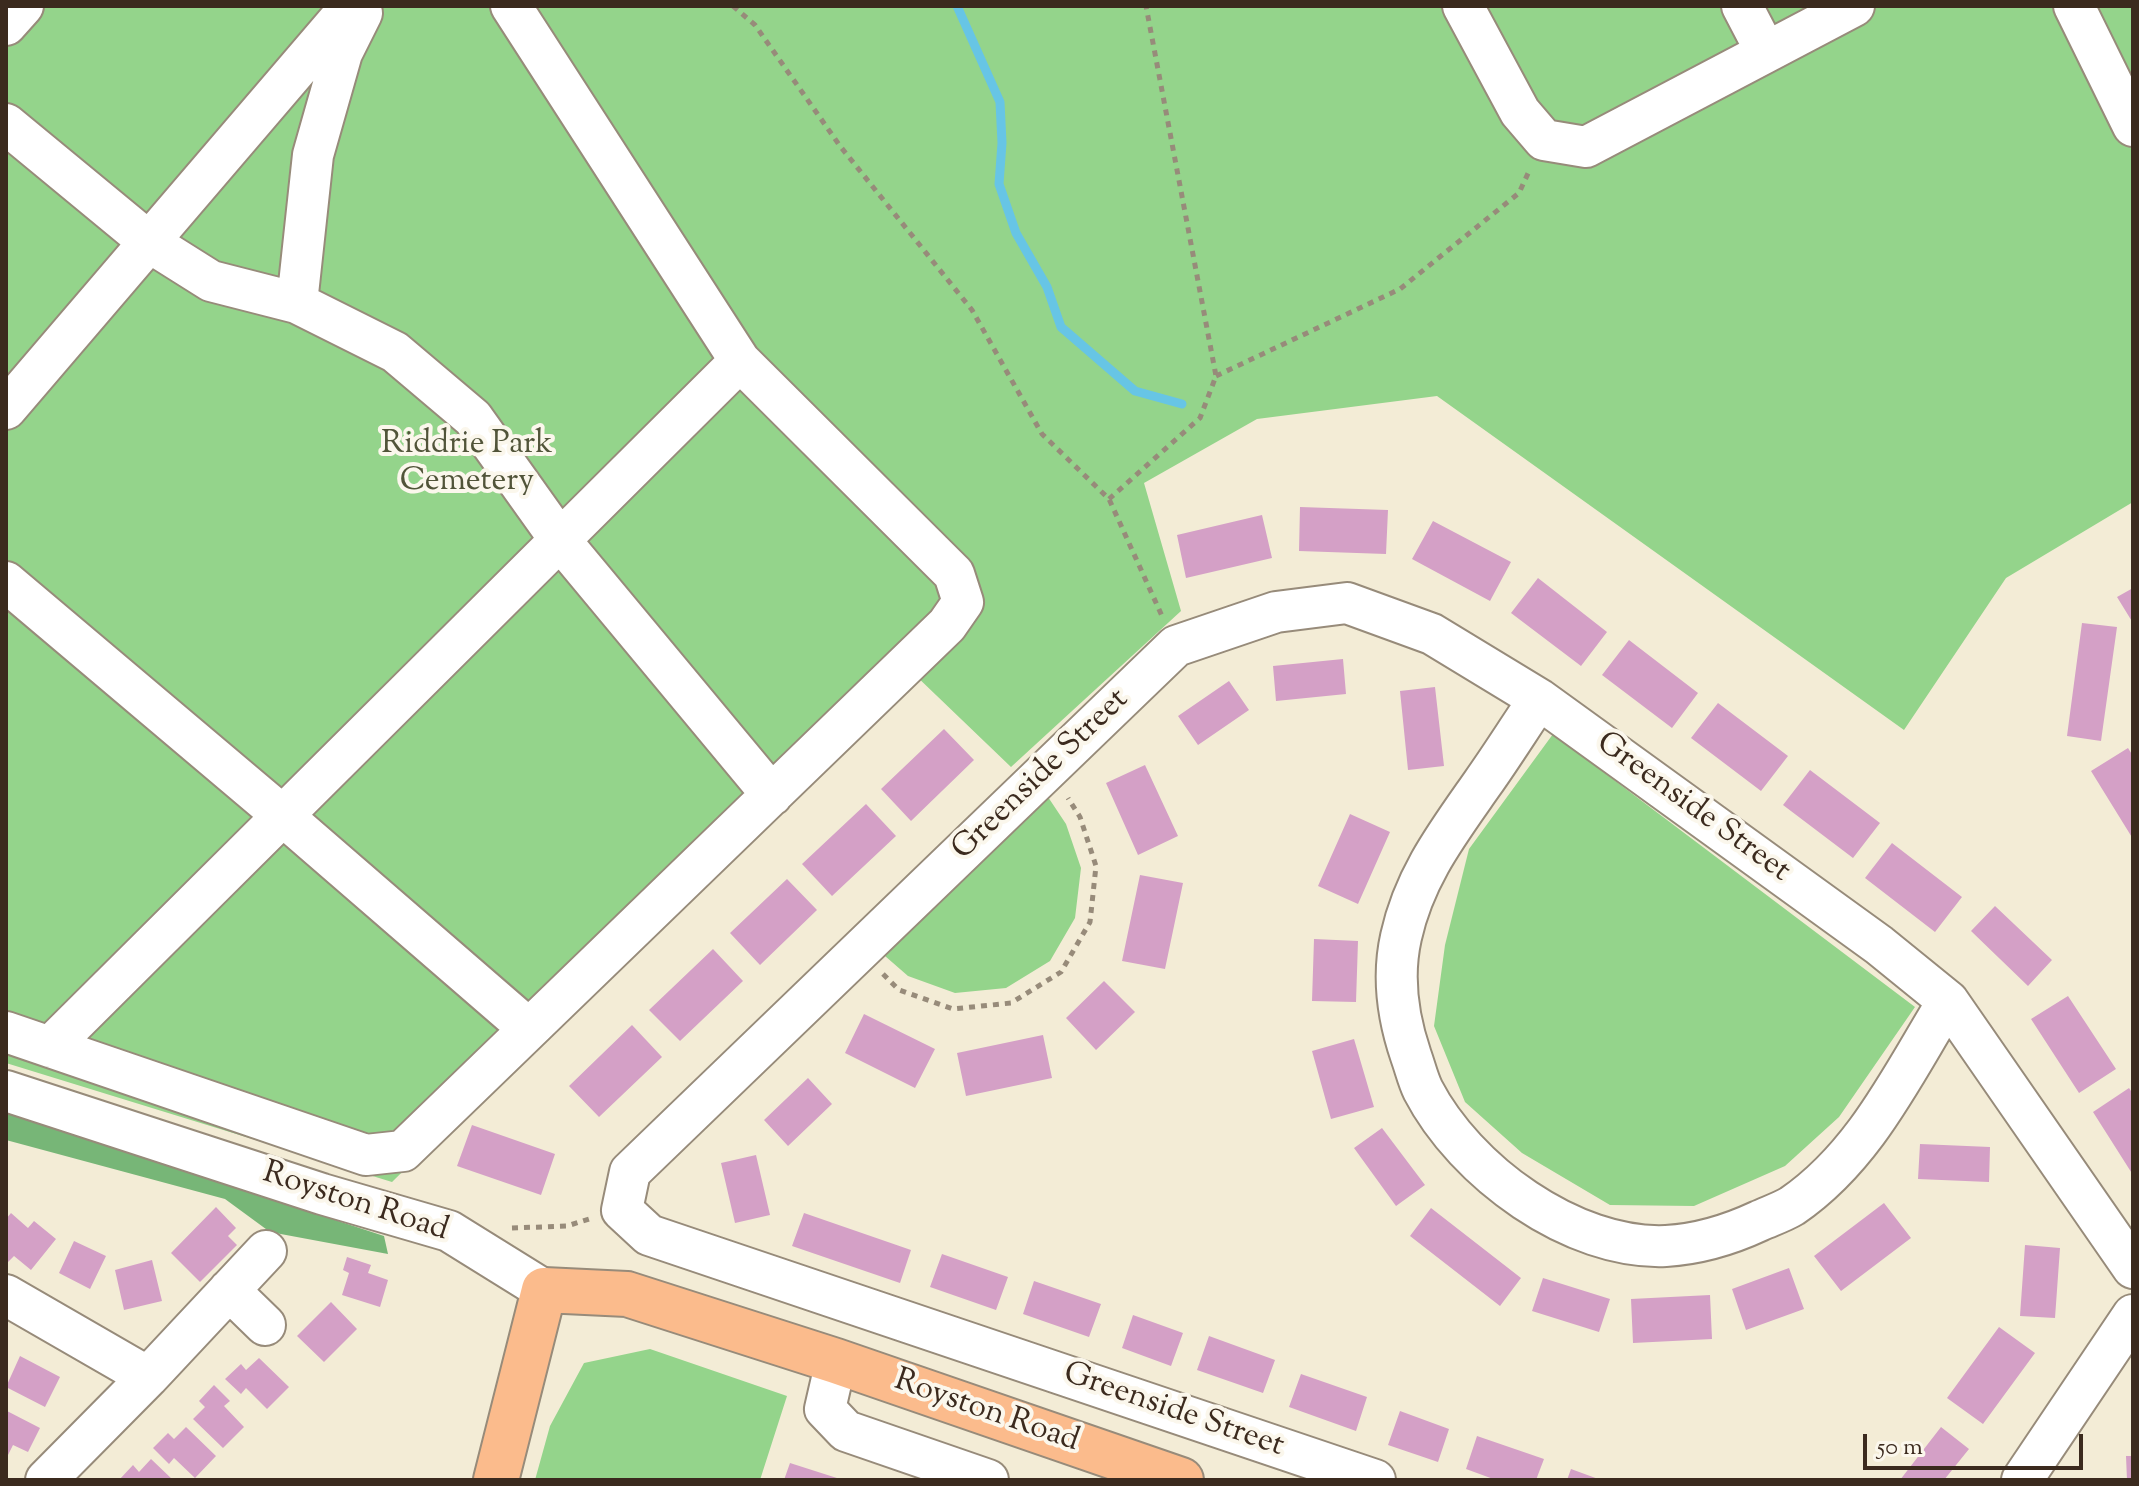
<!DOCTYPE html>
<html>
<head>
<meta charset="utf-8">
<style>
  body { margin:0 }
  #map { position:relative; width:2139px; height:1486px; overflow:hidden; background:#f3ecd6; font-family:"Sorts Mill Goudy",serif }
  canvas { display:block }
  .frame { position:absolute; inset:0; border:8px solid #3b2a1e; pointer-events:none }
  .scale { position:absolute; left:1863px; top:1434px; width:220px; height:36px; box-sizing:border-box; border:4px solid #3b2a1e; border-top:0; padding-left:10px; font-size:24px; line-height:28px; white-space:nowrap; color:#3b2a1e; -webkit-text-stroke:6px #fbf7ec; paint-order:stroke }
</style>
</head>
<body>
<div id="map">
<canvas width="2139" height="1486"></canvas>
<div class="frame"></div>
<div class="scale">50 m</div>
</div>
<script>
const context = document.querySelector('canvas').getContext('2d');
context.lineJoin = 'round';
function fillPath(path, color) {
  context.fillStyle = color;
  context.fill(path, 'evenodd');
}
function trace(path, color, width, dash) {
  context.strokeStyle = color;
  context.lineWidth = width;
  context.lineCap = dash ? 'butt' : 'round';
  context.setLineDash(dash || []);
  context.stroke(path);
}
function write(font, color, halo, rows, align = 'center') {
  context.font = font + ' "Sorts Mill Goudy",serif';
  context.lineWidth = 8;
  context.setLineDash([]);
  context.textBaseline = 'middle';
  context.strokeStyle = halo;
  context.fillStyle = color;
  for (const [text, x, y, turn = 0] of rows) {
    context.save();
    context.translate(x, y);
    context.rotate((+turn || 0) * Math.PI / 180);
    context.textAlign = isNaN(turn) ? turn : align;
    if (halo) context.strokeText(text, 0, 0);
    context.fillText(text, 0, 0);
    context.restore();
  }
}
fillPath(new Path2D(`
  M6 6H2133V502L2006 578 1904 730 1437 396 1257 419 1144 483 1181 611 1011 767 912 672 392 1182 6 1063Z
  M1553 734 1915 1007 1839 1117 1785 1166 1694 1206 1610 1205 1522 1153 1465 1102 1434 1026 1445 945 1469 849Z
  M1048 797 1066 824 1081 868 1075 918 1050 961 1006 988 955 993 908 976 885 956Z
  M650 1349 787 1396 760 1480H535L550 1426 584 1363Z`), '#94d48b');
fillPath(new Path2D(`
  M6 1112 384 1236 388 1254 270 1232 225 1199 6 1140Z`), '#77b677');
trace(new Path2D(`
  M957 6 1000 102 1002 143 999 184 1016 233 1047 287 1061 327 1135 391 1182 404`), '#67c5e5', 9);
fillPath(new Path2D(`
  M1300 507 1388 510 1386 554 1299 551Z
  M1262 515 1272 558 1186 578 1177 535Z
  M1433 521 1511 562 1490 601 1412 559Z
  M1538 578 1607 632 1581 666 1511 613Z
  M2133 588V623L2117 597Z
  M2082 623 2117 627 2101 741 2067 736Z
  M1629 640 1698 693 1672 728 1602 675Z
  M1343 659 1346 694 1276 701 1273 666Z
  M1229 681 1249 710 1198 745 1178 716Z
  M1435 687 1444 766 1408 770 1400 691Z
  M1718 703 1788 756 1761 791 1691 738Z
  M944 729 974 760 911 821 881 789Z
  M2128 748 2133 756V839L2091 771Z
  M1145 765 1178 836 1138 855 1106 783Z
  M1810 770 1880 823 1853 858 1783 805Z
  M866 804 896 836 832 896 802 864Z
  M1350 814 1390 832 1358 904 1318 886Z
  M1892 843 1962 897 1935 932 1865 878Z
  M1140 875 1183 883 1165 969 1122 961Z
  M787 879 817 910 760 965 730 933Z
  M1995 906 2052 960 2028 986 1971 931Z
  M1314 939 1358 941 1356 1002 1312 1001Z
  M713 949 743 981 680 1041 649 1010Z
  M1104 981 1135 1012 1096 1050 1066 1018Z
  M2068 996 2116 1069 2079 1093 2031 1019Z
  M864 1014 935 1049 915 1088 845 1053Z
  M632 1025 662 1057 599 1117 569 1086Z
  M1043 1035 1052 1078 966 1096 957 1053Z
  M1354 1039 1374 1107 1331 1119 1312 1051Z
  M808 1078 832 1104 788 1146 764 1120Z
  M2129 1088 2133 1094V1175L2093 1112Z
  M472 1125 555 1154 541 1195 457 1166Z
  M1382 1128 1425 1185 1396 1206 1354 1148Z
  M1920 1144 1990 1147 1989 1182 1918 1179Z
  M756 1155 770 1215 735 1223 721 1163Z
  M1884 1203 1911 1238 1841 1291 1814 1256Z
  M216 1207 236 1228 228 1236 237 1245 200 1282 171 1253Z
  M1431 1208 1521 1278 1500 1306 1410 1236Z
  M11 1213 28 1228 34 1221 56 1239 31 1270 14 1256 8 1262 6 1260V1219Z
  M804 1213 911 1250 900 1283 792 1246Z
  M74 1241 106 1256 90 1289 59 1273Z
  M2025 1245 2060 1248 2055 1318 2020 1316Z
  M942 1254 1008 1277 996 1310 930 1287Z
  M347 1257 371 1265 368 1273 388 1280 380 1307 342 1295 349 1273 343 1270Z
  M152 1260 162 1301 124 1310 115 1270Z
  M1789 1268 1804 1309 1746 1330 1732 1289Z
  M1543 1278 1610 1299 1599 1332 1532 1311Z
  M1034 1281 1101 1304 1089 1337 1023 1314Z
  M1710 1295 1712 1339 1633 1343 1631 1299Z
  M331 1302 357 1329 324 1362 297 1336Z
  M1133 1315 1183 1333 1171 1366 1122 1348Z
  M1999 1327 2035 1353 1983 1424 1947 1398Z
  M1209 1336 1275 1360 1263 1393 1197 1370Z
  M20 1356 60 1377 45 1407 6 1387Z
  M259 1358 289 1387 267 1409 246 1388 241 1394 225 1379 241 1364 246 1370Z
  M1301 1374 1367 1397 1356 1431 1289 1407Z
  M214 1385 230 1401 224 1406 244 1427 223 1448 193 1419 205 1407 199 1401Z
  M7 1411 40 1428 28 1452 13 1445 6 1459Z
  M1400 1411 1449 1429 1438 1462 1388 1445Z
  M186 1427 216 1456 195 1478 174 1458 169 1464 153 1448 168 1433 174 1439Z
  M1941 1427 1969 1449 1944 1480H1900Z
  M1477 1436 1544 1459 1536 1480H1496L1466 1469Z
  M2126 1456H2133V1480H2127Z
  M151 1459 173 1480H119L133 1465 139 1472Z
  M790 1463 840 1479V1480H784Z
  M1571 1469 1601 1480H1567Z`), '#d4a0c6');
const minor = new Path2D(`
  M1463 6 1520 112 1544 140 1586 147 1854 6
  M1742 6 1766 52
  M2074 6 2133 126
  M6 25 23 6
  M6 124 149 242 211 281 297 303 395 352 473 418 560 540 772 795
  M297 303 313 155 342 53 362 13
  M6 409 351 6
  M6 582 283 816 529 1029
  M1539 699C1520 727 1502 756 1482 784 1447 834 1414 877 1401 937 1392 977 1398 1018 1411 1056 1415 1067 1418 1080 1423 1090 1465 1171 1572 1250 1666 1246 1700 1244 1729 1235 1759 1221 1770 1216 1782 1212 1792 1206 1865 1156 1903 1074 1948 1001
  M6 1032 366 1155 403 1151 947 625 963 602 954 574 740 361 511 6
  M50 1047 740 361
  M6 1091 322 1194 449 1231 544 1290
  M229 1290 265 1325
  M6 1295 148 1377
  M836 1361 825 1409 846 1431 988 1480
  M46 1480 148 1377 266 1251
  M1375 1480 649 1235 622 1210 630 1172 1176 646 1276 612 1347 603 1432 634 1539 699 1879 945 1948 1001 2133 1268
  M2022 1480 2133 1315`);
const major = new Path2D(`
  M496 1480 544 1290 627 1294 836 1361 1181 1480`);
trace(minor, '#978b7a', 44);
trace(major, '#978b7a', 48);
trace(new Path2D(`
  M733 6 755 25 840 146 972 310 1042 434 1109 499 1162 616
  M1216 376 1400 289 1519 193 1530 169
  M1109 499 1200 418 1216 376 1146 6
  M883 974 899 990 953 1009 1011 1003 1061 972 1090 922 1096 866 1080 817 1068 798
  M512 1228 567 1226 589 1219`), '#978b7a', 5, [6, 6]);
trace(minor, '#fff', 40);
trace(major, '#fbbb8c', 44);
write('32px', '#515439', '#fbf7ec', [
  ["Riddrie Park",467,447],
  ["Cemetery",467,484]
]);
write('32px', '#3b2a1e', '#fbf7ec', [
  ["Greenside Street",1042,776,-44],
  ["Greenside Street",1692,809,36],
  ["Royston Road",355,1204,18],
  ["Greenside Street",1173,1412,19],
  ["Royston Road",986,1413,19]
]);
</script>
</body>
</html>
